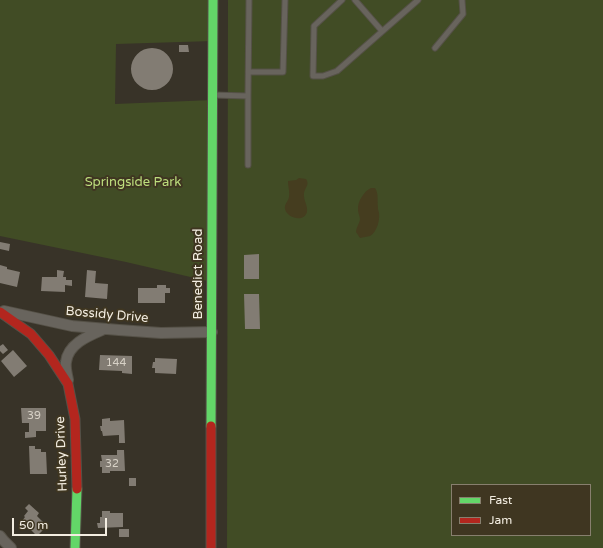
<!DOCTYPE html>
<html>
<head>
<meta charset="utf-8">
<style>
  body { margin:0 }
  #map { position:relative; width:603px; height:548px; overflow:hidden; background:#383328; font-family:"Varela Round",sans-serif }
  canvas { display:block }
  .legend { position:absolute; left:451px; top:484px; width:140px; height:52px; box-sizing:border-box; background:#3f3621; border:1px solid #877f6e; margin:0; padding:5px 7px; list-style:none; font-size:12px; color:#f3ede1 }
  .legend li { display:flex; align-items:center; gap:8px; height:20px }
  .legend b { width:20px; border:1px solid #877f6e }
  .scale { position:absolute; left:12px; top:518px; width:95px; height:18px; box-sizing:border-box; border:2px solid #f3ede1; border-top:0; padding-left:5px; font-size:12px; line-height:14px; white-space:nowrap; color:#f3ede1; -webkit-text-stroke:3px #3f3621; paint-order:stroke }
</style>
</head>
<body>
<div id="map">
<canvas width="603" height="548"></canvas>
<ul class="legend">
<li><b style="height:5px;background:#63d668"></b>Fast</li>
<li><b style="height:5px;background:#b3261e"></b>Jam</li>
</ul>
<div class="scale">50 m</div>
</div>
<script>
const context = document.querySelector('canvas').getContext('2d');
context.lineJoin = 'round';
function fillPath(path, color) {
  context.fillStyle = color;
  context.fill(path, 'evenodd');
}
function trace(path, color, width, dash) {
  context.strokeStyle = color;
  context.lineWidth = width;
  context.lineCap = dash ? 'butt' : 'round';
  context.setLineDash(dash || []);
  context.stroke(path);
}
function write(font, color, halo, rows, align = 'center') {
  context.font = font + ' "Varela Round",sans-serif';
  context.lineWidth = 4;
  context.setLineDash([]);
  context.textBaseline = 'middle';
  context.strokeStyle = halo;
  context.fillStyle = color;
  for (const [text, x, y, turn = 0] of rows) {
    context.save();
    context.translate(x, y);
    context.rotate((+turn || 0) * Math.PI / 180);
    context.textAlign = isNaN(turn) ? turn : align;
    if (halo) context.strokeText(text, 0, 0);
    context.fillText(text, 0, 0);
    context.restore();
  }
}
fillPath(new Path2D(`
  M0 0H213V41L116 44 115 104 213 100 212 282 126 262 0 236Z
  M228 0H603V548H227ZM452 485H590V535H452Z`), '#414c25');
fillPath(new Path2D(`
  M299 178 306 179C310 185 305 187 304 193 303 200 308 205 307 212 304 223 287 218 285 209 284 204 288 202 289 197 290 192 288 187 288 181L296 180Z
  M371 188H375C379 194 377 200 378 207 378 211 378 208 379 213 380 220 377 232 370 236 367 237 363 237 360 238L356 232C356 228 359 224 360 220 360 216 358 213 358 210 357 202 364 191 371 188Z`), '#453d1f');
fillPath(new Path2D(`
  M179 45H188L189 52H179Z
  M131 69a21 21 0 1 1 42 0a21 21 0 1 1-42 0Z
  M0 242 10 244 9 251 0 249Z
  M259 254V279H244V255Z
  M0 265 7 267V269L20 272 17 287 0 283Z
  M57 270 64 271 63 277H66V280H72V286L65 285V292L41 291 42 277H57Z
  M87 270 96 271 95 283 108 284 107 299 85 297Z
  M157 285H166V288H170V293H165V303H138V288H157Z
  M244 294H259L260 329H245Z
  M3 344 8 350 3 354 0 351V346Z
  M13 350 27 366 14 377 1 361Z
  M100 355 132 356V374L122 373V371L99 370Z
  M155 358 177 359 176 374 155 373V368H152L153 362H155Z
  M21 408H46V431H36V437L25 438V432H29V423H22Z
  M110 418V421L124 420 125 443H119V435L103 436 102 431H101L100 426H102V419Z
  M29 446H35V449H41V452H46L47 474H30Z
  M117 450H124L125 471H110V473H102V467H100V461H102L101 455H117Z
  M129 478H136V486H129Z
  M29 504 39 513 37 516 47 526 37 536 22 521 25 517 24 516 28 511 25 508Z
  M102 511H110V513H123V527L98 528 97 523H100V517H102Z
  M119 529H129V537H119Z`), '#827c73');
const lane = new Path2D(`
  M342 0 314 26 313 76H323L337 71 418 0
  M355 0 382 31
  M435 48 463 14 462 0
  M249 72H283L285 0
  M214 95 248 96V165
  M248 96 249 0`);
const street = new Path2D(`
  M4 311 72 326 119 330 161 333 212 332
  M68 380C67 375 65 367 66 362 68 344 88 336 102 330
  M0 536 4 541 11 548`);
const fast = new Path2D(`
  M211 426 213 0
  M75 548 77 489`);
const jam = new Path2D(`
  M0 312 31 334 49 355 68 384 75 419 77 489
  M211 548V426`);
trace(lane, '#555147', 7);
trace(street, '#555147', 12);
trace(fast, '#555147', 11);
trace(jam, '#555147', 11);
trace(lane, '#68645d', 5);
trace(street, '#68645d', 10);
trace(fast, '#63d668', 9);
trace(jam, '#b3261e', 9);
write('11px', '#d7d1c6', null, [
  ["144",116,363],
  ["39",34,416],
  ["32",112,464]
]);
write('13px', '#bdde7d', '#3f3621', [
  ["Springside Park",133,183]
]);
write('13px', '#f3ede1', '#3f3621', [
  ["Benedict Road",199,274,-90],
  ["Bossidy Drive",107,315,5],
  ["Hurley Drive",62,454,-92]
]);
</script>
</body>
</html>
